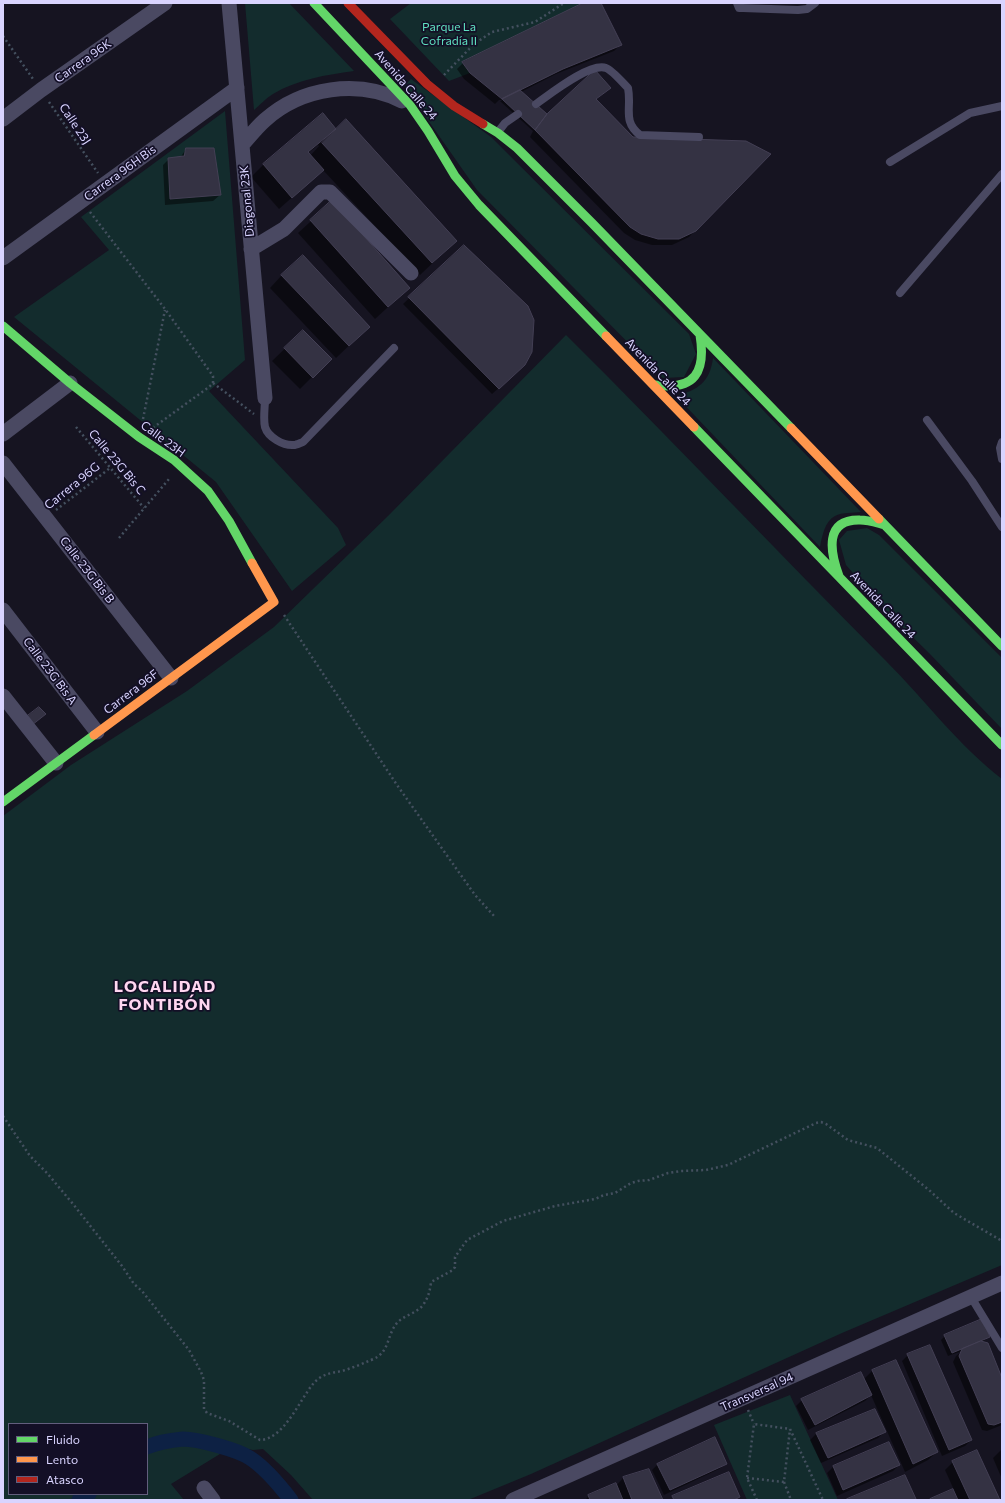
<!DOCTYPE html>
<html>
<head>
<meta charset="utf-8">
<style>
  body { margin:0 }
  #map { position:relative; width:1005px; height:1503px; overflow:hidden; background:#161421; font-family:Commissioner,sans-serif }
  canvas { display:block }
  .frame { position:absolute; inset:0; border:4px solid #d9d4ff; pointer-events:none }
  .legend { position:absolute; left:8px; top:1423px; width:140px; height:72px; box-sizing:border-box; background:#130f26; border:1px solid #625e7d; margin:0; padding:5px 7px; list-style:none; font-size:12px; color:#d9d4ff }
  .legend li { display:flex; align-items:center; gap:8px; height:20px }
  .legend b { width:20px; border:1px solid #625e7d }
</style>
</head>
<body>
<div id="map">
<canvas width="1005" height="1503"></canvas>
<div class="frame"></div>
<ul class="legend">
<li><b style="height:5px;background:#63d668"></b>Fluido</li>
<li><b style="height:5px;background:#ff974d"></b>Lento</li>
<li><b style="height:5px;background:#b3261e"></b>Atasco</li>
</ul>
</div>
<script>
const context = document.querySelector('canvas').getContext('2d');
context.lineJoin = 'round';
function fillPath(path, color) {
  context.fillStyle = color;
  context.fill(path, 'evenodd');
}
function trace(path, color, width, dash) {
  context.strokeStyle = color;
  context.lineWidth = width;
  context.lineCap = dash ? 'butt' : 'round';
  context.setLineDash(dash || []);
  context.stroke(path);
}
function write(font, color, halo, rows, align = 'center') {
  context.font = font + ' Commissioner,sans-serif';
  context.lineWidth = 3.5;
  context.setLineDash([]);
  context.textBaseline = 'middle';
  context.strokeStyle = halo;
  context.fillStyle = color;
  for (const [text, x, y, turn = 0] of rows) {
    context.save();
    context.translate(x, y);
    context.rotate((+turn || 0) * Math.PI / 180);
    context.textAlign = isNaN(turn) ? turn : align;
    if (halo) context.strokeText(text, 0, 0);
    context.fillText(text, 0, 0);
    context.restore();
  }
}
fillPath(new Path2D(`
  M245 3H289L354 71C326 75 298 79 273 94 266 98 260 105 254 110Z
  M411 3H583L462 62 470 73 449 81 390 19Z
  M411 79 491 137 689 334 696 354 684 377 663 378 477 190 404 86Z
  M225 111 245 360 209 391 338 528 346 545 292 591 216 482 14 317 109 250 81 217Z
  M566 335C674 442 778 553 886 661 925 700 958 745 1002 779V1265L842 1333 531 1474 468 1500H313L291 1475 263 1449 253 1450 233 1446 171 1484 184 1500H3V816L71 765 187 691 274 627 389 515ZM9 1424H147V1494H9Z
  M713 358 861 512C854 513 842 512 835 516 825 521 822 536 820 547L676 396C698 390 710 382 713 358Z
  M867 528 879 535 1002 658V729L929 653 886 611 846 565 839 540 847 531Z
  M790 1395 838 1500H747L714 1425Z`), '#132c2d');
fillPath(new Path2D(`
  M586 3H600L620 45 614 51 556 74 521 92 543 117 603 94 595 100 632 138 770 154 689 237 672 245H652L635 240 624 233 530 137 533 131 501 102H500L502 100H499L495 104 464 79 457 69 463 63Z
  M323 114 336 130 456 241 420 275 323 170 279 209 251 177 263 165ZM318 145 319 146 310 156 308 153Z
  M186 149 220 195 213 201 165 205 163 165 169 159 180 158Z
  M332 202 409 288 375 319 298 233Z
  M464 246 518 371 492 394 403 304Z
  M282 275 356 339 336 358 270 288Z
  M303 331 330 359 300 389 272 361Z
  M945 1336 989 1337 982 1342 1002 1380V1425L987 1431 982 1430 953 1362 956 1356 962 1351 948 1356 941 1340Z
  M908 1355 971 1440 965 1446 942 1456 902 1361Z
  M872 1371 937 1452 928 1460 905 1472 871 1395 865 1401 808 1430 796 1406 802 1400 863 1380Z
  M874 1410 885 1431 878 1438 821 1463 810 1440 816 1434Z
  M1002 1449V1479L993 1458Z
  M953 1462 999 1500H930L954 1490 945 1470Z
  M726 1463 719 1469 664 1495 652 1470 658 1464Z
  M899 1465 893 1471 837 1496 827 1473 833 1467Z
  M649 1470 662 1500H585L589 1496 616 1486 623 1478Z`), '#0007');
trace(new Path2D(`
  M147 1447C156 1443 173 1440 183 1439 198 1439 238 1450 250 1458 264 1467 281 1487 291 1500
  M79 1500 89 1494`), '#0d2144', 15);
const building = new Path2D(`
  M583 3H601L622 45 563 69 502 99 470 73 462 62Z
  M595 70 611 88 596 99 633 137 746 141 771 154 696 231 679 239H658L641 234 630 227 535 130 547 114Z
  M520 90 547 114 535 130 502 99Z
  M323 113 336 129 308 152 324 170 292 198 263 164Z
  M346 119 457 241 432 263 322 143Z
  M186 148H214L221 195 170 199 168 158 184 156Z
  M332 200 410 288 388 307 310 220Z
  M464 245 528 306 534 320 532 352 525 365 499 389 408 297Z
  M303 255 370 327 349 346 281 275Z
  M303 330 332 359 313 378 284 348Z
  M39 707 46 714 32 725 26 717Z
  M982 1319 990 1337 952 1353 944 1335Z
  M981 1341 988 1343 1002 1378V1422L994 1425 988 1424 959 1356 962 1349Z
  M930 1345 972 1440 949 1450 907 1354Z
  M896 1360 938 1452 913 1464 872 1370Z
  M861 1372 872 1395 815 1425 801 1399Z
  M875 1409 886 1432 828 1458 816 1433Z
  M715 1437 727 1464 670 1490 657 1464Z
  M889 1442 900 1465 843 1490 833 1466Z
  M977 1450 1000 1500H970L952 1461Z
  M649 1469 663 1500H632L623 1477Z
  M729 1472 740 1497 734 1500H674L672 1496Z
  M905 1475 916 1499 914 1500H848L847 1499Z
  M616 1483 623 1500H590L588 1495Z
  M953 1489 958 1500H930V1499Z`);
fillPath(building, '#343243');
trace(building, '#433f54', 1);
trace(new Path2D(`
  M3 36 33 79
  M444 75 474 44 492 32 535 22 564 3
  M49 102 98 173
  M90 212 165 309 213 376V383L209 387 154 427
  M213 383 254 414
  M143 419 165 310
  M76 427 144 508
  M56 510 110 468
  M119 538 169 479
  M284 615 397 785 475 895 495 917
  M3 1116 30 1156 47 1173 73 1204 122 1266 134 1284 142 1291 189 1350 201 1372 204 1380V1409L207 1413 229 1421 260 1440C284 1439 299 1401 313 1384 321 1374 331 1373 342 1371 352 1368 362 1364 371 1360 391 1353 386 1334 398 1322 405 1315 417 1313 423 1305 428 1298 430 1291 431 1282L453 1270 455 1267V1257L467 1240 503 1221 555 1206 595 1199 604 1195 615 1193 631 1183 638 1181 649 1180 668 1173 681 1171 706 1170 728 1165 816 1123 821 1122 826 1124 848 1140 877 1148 929 1190 954 1213 1002 1241
  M748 1410 754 1424
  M747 1478 784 1482 790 1429
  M784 1482 791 1500
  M757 1500 747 1478 754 1424 790 1429 823 1500`), '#44505f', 2.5, [2, 3]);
trace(new Path2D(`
  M737 3 739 8H743L798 10 807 9 815 3
  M536 104C549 95 590 62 606 68 612 70 623 83 628 88 632 108 622 121 640 135L699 137
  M498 132 505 123 518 114
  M890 162 970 113 1002 106
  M900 293 1002 174
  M265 398C265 407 263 419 265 427 268 437 283 446 294 445 296 445 300 443 303 442L394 348
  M927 420 972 481 1002 527
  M1002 442 1000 448 1002 459
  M971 1297 1002 1348`), '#4a4962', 8);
trace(new Path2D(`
  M229 3 265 398
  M3 119 41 90 165 3
  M242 145C249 137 257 127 265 120 302 87 358 79 402 101
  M251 249 284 229 321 192H330L411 273
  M3 258 237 88
  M3 434 70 383
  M3 463 171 678
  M3 610 97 732
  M3 696 56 763
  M204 1488 213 1500
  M513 1500 1002 1283`), '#4a4962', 15);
trace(new Path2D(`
  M314 3 410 105 428 131 455 176 479 205 606 336
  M483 124 498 133 517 148 592 223 791 428
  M3 326 70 383 139 437 174 460 208 491 229 521 252 563
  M655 385C695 391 706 372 700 335
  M694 427 1002 745
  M879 519 1002 646
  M839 576C830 552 824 519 860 520 869 520 877 523 885 525
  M3 802 94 735`), '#63d668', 9);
trace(new Path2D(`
  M606 336 694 427
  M791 428 879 519
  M94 735 274 602 252 563`), '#ff974d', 9);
trace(new Path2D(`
  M348 3 427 84 454 106 483 124`), '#b3261e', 9);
write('12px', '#5fe0c0', '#130f26', [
  ["Parque La",449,27],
  ["Cofradía II",449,41]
]);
write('12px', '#d9d4ff', '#130f26', [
  ["Carrera 96K",83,61,-35],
  ["Avenida Calle 24",406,85,49],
  ["Calle 23J",75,124,56],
  ["Carrera 96H Bis",120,173,-36],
  ["Diagonal 23K",247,201,-95],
  ["Avenida Calle 24",658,372,46],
  ["Calle 23H",163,439,36],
  ["Calle 23G Bis C",117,462,50],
  ["Carrera 96G",72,486,-39],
  ["Calle 23G Bis B",87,570,52],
  ["Avenida Calle 24",883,605,46],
  ["Calle 23G Bis A",50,671,53],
  ["Carrera 96F",131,692,-37],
  ["Transversal 94",757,1392,-24]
]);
context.letterSpacing = '1px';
write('bold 16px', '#ffd6f0', '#130f26', [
  ["LOCALIDAD",165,987],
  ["FONTIBÓN",165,1005]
]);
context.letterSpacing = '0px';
</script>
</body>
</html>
